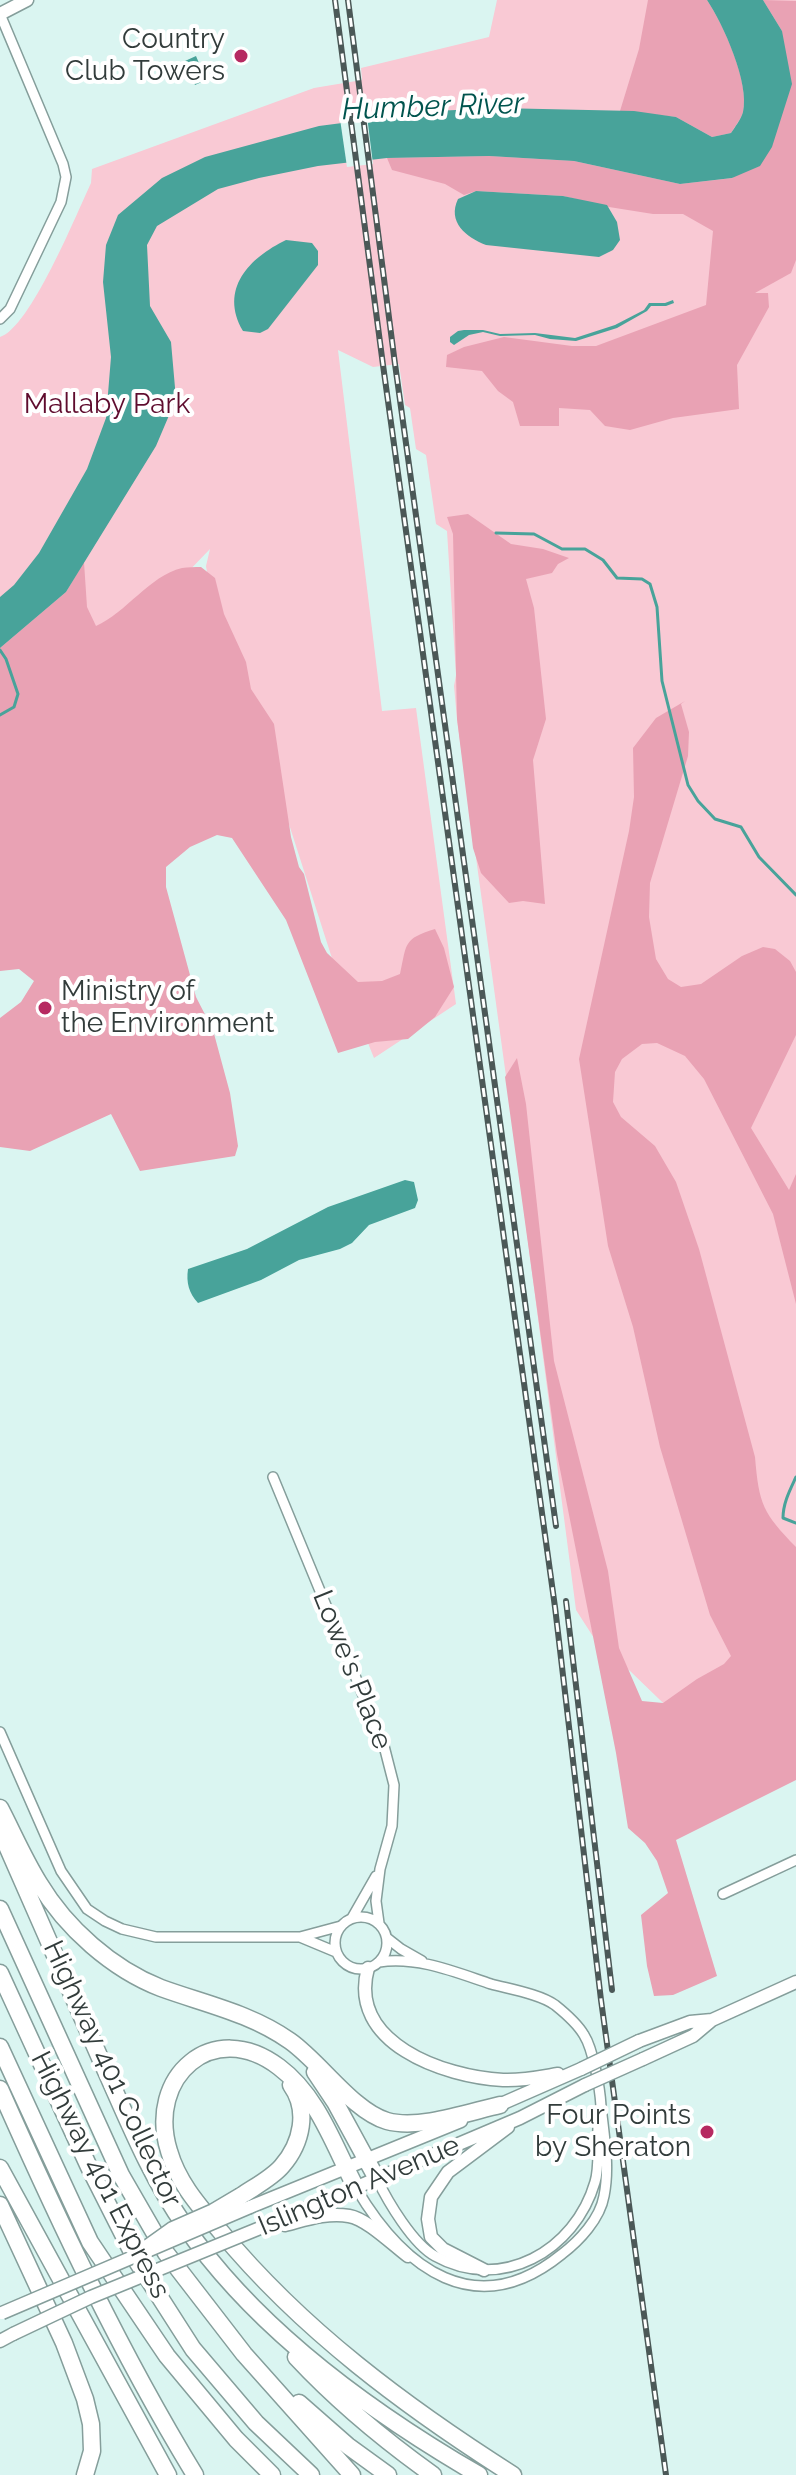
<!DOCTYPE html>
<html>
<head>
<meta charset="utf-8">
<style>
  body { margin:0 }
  canvas { display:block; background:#daf5f1 }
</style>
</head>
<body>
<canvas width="796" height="2475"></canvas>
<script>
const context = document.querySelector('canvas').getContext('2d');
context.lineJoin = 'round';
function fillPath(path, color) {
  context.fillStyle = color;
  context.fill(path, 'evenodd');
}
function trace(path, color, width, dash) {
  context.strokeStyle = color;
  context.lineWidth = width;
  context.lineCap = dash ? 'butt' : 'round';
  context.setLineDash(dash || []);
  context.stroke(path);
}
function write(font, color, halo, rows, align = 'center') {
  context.font = font + ' Raleway,sans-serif';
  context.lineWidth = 8;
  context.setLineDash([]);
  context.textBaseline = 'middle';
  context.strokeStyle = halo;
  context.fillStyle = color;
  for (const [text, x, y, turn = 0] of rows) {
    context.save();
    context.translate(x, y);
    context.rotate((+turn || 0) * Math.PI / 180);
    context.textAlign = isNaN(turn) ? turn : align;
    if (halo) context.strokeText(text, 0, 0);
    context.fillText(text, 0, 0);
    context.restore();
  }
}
fillPath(new Path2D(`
  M497 0H796V1721L717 1755 630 1671 594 1638 576 1610 515 1142 457 719 454 686 456 675 447 531 436 524 426 455 416 449 410 408 405 405 399 364 373 367 338 350 382 711 416 708 456 1004 374 1058 342 979 338 977 279 793 213 607 206 566 210 549 49 716 0 739V337C30 328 76 215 91 183L92 169 314 88 362 80 361 68 489 37Z`), '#f9c9d4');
fillPath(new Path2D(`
  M648 0H707C723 24 750 82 743 112 741 119 735 126 731 133L712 137 676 117 620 111 639 49Z
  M763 0 796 1V260L791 273 755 293H768L769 307 737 365 739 409 673 418 630 430 605 426 590 410 559 408V426H520L513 402 498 391 482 371 446 367 447 355 464 347 504 337 572 346H596L706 305 713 231 683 214H653L609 207 563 196 476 191 464 195 445 184 392 170 387 158 489 156 574 161 680 184 733 178 782 31Z
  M468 514 511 544 543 549 569 558 558 564 552 573 526 579 534 608 546 719 533 760 545 904 523 901 509 903 481 873 473 848 457 719 453 534 447 517Z
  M84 562 87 607 96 626C126 613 149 576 182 568 188 567 195 567 201 567L215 578 224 614 246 662 251 689 274 724 291 837 299 867 304 874 321 942 327 953 358 982 382 981 400 974C407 943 403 939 435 929L444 948 454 987 435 1017 408 1039 375 1042 338 1053 286 920 232 838 217 835 190 847 166 867V887L196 997 213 1030 230 1093 238 1146 235 1156 140 1171 111 1114 30 1151 0 1147V1018L21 1002 34 981 19 969 0 971V648L66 592Z
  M685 701 681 704 689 732 688 756 650 883 649 917 656 959 668 979 681 987 701 984 742 956 763 947 775 949 790 961 796 972V1035L751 1128 789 1190 796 1174V1304L773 1214 704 1079 685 1056 657 1043 642 1044 622 1059 615 1072 613 1102 621 1117 655 1146 676 1182 699 1249 755 1457C759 1505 763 1513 796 1547V1780L676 1840 717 1976 673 1995 654 1996 647 1966 641 1915 668 1893 657 1861 645 1843 628 1828 616 1753 557 1454 505 1077 517 1058 526 1104 554 1361 608 1571 619 1648 642 1701 663 1703 697 1679 724 1664 731 1656 710 1615 660 1447 633 1327 608 1246 579 1059 629 831 634 797 633 748 656 718Z`), '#e9a2b4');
fillPath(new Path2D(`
  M707 0H763L782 31 792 84 772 147 760 166 732 178 680 184 574 161 489 156 387 158 318 166 259 178 218 189 157 226 147 245 150 306 171 342 176 399 156 446 66 592 0 648V597L14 585 39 553 87 469 106 418 111 357 103 282 106 245 118 215 162 178 205 157 319 126 435 111 497 108 634 111 676 117 712 137 731 133C735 127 741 119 743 112 750 83 723 24 707 0Z
  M196 56 206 80 195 85 185 61Z
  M476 191 563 196 607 205 617 222 620 240 613 250 599 257 486 245C466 237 447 222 458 199Z
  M286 240 312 243 318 251V265L268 329 260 333 243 331C219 289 249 258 286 240Z
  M673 300 674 303 666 306H651L647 311 617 328 576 341 550 339 535 335 500 336 483 332 469 335 454 345 450 342V337L458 331 464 330H483L500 334 535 333 575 338 615 325 644 310 649 303H665Z
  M405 1180 414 1182 418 1200 415 1208 369 1225 352 1243 340 1249 299 1260 261 1280 198 1303C189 1293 186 1283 188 1269L247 1249 328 1207Z`), '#48a39a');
fillPath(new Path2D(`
  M367 116 373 164 347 167 340 119Z`), '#daf5f1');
trace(new Path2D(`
  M496 533 534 534 562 549H585L603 560 617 578 642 579 650 584 657 607 662 681 688 785 698 801 715 819 741 827 759 857 796 895
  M0 650 6 659 18 694 14 707 0 715
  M796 1477C790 1490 783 1503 783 1518L796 1523`), '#48a39a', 3);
const minor = new Path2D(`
  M0 319 10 309 61 202 66 177 63 164 0 14
  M273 1477 384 1746 394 1785 392 1826 380 1869 376 1901 379 1923
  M0 1732 61 1871 87 1909 105 1921 122 1929 156 1937H300L341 1926
  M723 1894 796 1860
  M335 1943a26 26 0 1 1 52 0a26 26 0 1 1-52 0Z
  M352 1918 376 1876
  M300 1937 336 1952
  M387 1938 401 1949 422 1961
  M377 2179C388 2202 413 2244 435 2256 501 2293 575 2251 595 2182 600 2166 597 2145 598 2127
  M356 2188C404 2269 476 2324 562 2254 579 2241 600 2219 604 2196 610 2167 604 2135 601 2106 600 2088 593 2049 584 2035 577 2023 565 2013 555 2005 540 1994 509 1989 491 1984 455 1972 417 1956 379 1962`);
const secondary = new Path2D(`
  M0 14 27 0
  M368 1968C347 2043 444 2077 503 2080 521 2081 540 2077 558 2074
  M639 2041 690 2022 712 2020
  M643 2059 693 2036 712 2020 796 1982
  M492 2108 581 2069
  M250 2207 461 2121
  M285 2225C305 2220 327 2212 349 2216 367 2219 392 2244 408 2256
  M265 2226 520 2118 585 2085
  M484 2270 443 2249 431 2237 428 2219 431 2197 448 2172 508 2127
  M0 2341 13 2334`);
const motorway = new Path2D(`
  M0 1808C13 1833 24 1859 39 1883 66 1928 112 1969 161 1988 205 2004 250 2013 290 2041 320 2062 353 2111 387 2121 419 2130 469 2112 500 2105
  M0 1830C33 1906 67 1982 100 2058 126 2115 149 2175 185 2226 256 2329 372 2413 479 2475
  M0 1909 121 2175 166 2253 244 2354 352 2475
  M0 1973 89 2167 136 2260 193 2349 256 2423 311 2475
  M0 2047 90 2242 167 2356 236 2439 272 2475
  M315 2072 335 2102 377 2179
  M0 2089C58 2220 120 2352 195 2475
  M0 2168 168 2475
  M356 2188C334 2146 318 2096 279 2067 213 2017 146 2077 169 2151 178 2183 200 2207 221 2232 302 2330 406 2407 513 2475
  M241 2196C254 2187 272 2178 282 2166 302 2143 309 2110 291 2085
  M0 2205 64 2343 85 2399 91 2424 92 2451 85 2475
  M296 2357C337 2401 384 2440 433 2475
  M299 2403 348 2446 388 2475`);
trace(minor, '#859e9b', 12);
trace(secondary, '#859e9b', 15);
trace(motorway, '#859e9b', 19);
trace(minor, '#fff', 9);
trace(secondary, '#fff', 12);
trace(motorway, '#fff', 16);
const rail = new Path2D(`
  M335 0 383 365 555 1607 601 2000 666 2475
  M348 0 395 364 556 1526
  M566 1601 612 1990`);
trace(rail, '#4b5857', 6);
trace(rail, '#fff', 3, [9]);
const secondaryBridge = new Path2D(`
  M581 2069 639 2041
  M585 2085 643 2059
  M2 2313 250 2207
  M13 2334 91 2297 265 2226`);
const motorwayBridge = new Path2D(`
  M138 2255 173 2230 214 2212 241 2196`);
trace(secondaryBridge, '#859e9b', 15, []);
trace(motorwayBridge, '#859e9b', 19, []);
trace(secondaryBridge, '#fff', 12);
trace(motorwayBridge, '#fff', 16);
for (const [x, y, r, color] of [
  [241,56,8,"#b62a61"],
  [45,1008,8,"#b62a61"],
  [707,2132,8,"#b62a61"]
]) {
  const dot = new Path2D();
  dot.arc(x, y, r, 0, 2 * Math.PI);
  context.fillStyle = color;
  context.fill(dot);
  trace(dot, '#fff', 3);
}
write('28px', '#323c3b', '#fff', [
  ["Country",225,40],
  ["Club Towers",225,72],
  ["Ministry of",61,992,"left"],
  ["the Environment",61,1024,"left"],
  ["Four Points",691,2116],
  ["by Sheraton",691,2148]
], 'right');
write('28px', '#5f0c2e', '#fff', [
  ["Mallaby Park",107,405]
]);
write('28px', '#323c3b', '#fff', [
  ["Lowe's Place",352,1670,68],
  ["Highway 401 Collector",112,2074,65],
  ["Highway 401 Express",100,2175,63],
  ["Islington Avenue",359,2186,-23]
]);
write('italic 30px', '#00544e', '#fff', [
  ["Humber River",433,107,-2]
]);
</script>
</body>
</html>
